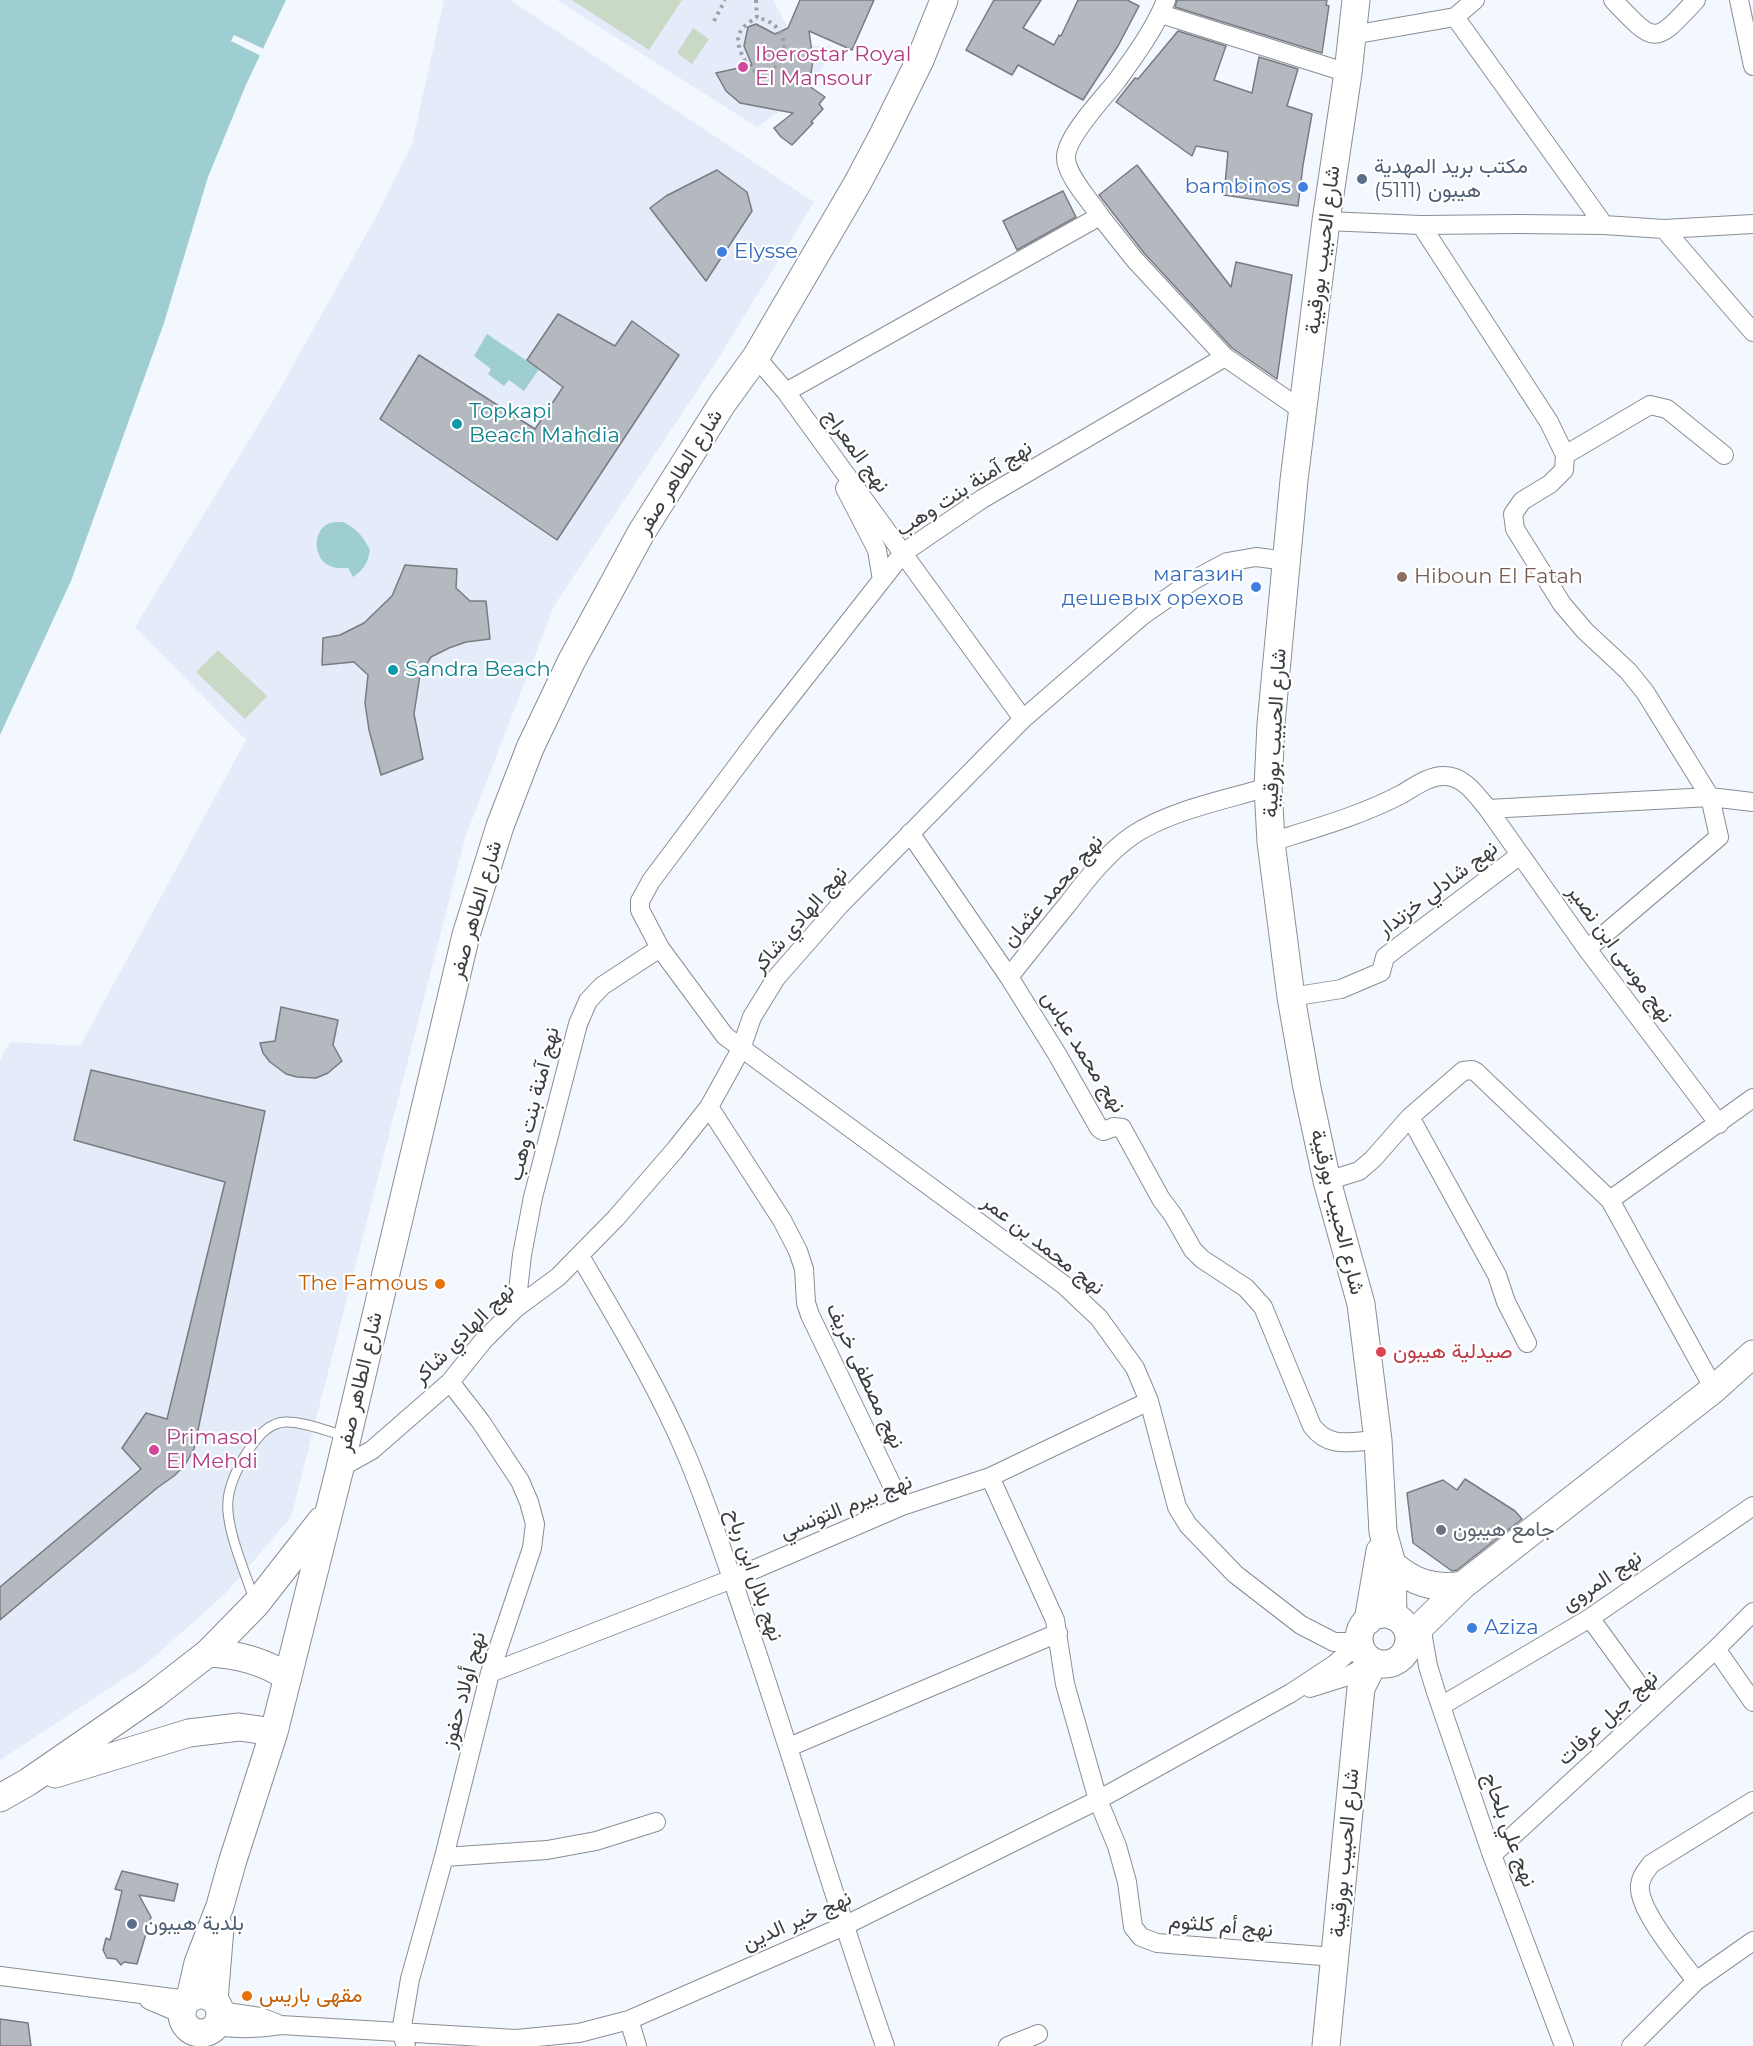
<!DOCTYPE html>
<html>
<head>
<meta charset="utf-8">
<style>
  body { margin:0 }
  canvas { display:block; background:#f3f7fe }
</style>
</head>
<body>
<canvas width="1753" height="2046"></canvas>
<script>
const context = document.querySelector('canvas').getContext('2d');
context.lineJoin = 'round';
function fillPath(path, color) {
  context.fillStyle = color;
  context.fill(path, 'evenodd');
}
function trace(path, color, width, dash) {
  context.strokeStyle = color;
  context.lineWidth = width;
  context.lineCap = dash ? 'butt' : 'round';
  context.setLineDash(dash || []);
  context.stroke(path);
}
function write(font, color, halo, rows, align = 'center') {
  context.font = font + ' Montserrat,Vazirmatn,sans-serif';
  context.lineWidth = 4.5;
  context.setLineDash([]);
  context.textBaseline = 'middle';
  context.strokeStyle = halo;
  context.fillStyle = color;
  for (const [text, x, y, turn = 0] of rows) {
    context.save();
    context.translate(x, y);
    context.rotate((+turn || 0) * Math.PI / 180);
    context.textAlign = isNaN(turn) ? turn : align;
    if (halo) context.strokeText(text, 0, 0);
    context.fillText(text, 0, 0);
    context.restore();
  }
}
fillPath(new Path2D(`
  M444 0H510L814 202 718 359 554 606 465 838 291 1517 225 1594 146 1664 0 1760V1060L10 1042 80 1046 246 740 135 627 276 396 377 215 412 144Z
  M557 0H773L798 46H832L813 88 757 127Z`), '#e4ecfa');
fillPath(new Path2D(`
  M572 0H682L649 50Z
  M693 28 709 39 692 64 677 53Z
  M218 650 267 696 245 719 196 672Z`), '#cad9c5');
fillPath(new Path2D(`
  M0 0H286L245 87 208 177 164 323 71 581 0 735Z
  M487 334 539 369 524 391 509 380 504 386 488 374 491 369 474 356Z
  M343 522C356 528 363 536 370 550 368 562 364 570 353 577L348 568C341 568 334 569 328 565 314 558 312 531 328 524 332 522 339 522 343 522Z`), '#9eced1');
fillPath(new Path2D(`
  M234 35 264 49 261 56 231 41Z`), '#f3f7fe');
const building = new Path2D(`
  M800 0H874L852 50 809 31 813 60 809 86 825 97 819 104 823 109 811 122 813 123 792 145 781 137 774 128 793 113 740 103 726 91 716 73 752 65 744 46 748 27 756 24 775 34 788 28Z
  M994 0H1041L1023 28 1054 45 1059 35 1061 36 1078 0H1127L1139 6 1118 46 1083 100 1018 65 1012 75 966 50Z
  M1177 0H1327L1326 5 1329 6 1322 53 1175 7Z
  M1178 31 1226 46 1214 80 1252 93 1259 57 1298 69 1287 106 1312 114 1303 165 1298 206 1224 195 1228 152 1196 146 1192 156 1116 102 1135 78 1138 79Z
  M1137 165 1231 287 1236 262 1292 275 1277 379 1232 348 1144 253 1099 195Z
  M717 170 747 192 752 211 706 281 650 208 666 196Z
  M1063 191 1076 217 1017 250 1003 221Z
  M558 314 615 346 632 321 679 355 557 540 380 419 419 355 535 429 563 387 527 360Z
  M405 565 457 569 456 588 470 601H486L490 639 466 642 449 648 431 657 420 675 414 714 423 759 381 775 369 730 365 703 368 675 354 662 322 665 323 638 340 635 364 623 392 596Z
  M281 1007 338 1020 333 1045 342 1061 328 1073 316 1078 297 1077 286 1074 270 1062 263 1053 260 1043 275 1041Z
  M91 1070 265 1111 194 1449 185 1465 174 1476 157 1488 0 1620V1587L141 1469 122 1448 146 1413 167 1419 225 1182 74 1140Z
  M1465 1479 1515 1511 1522 1519 1457 1570 1452 1571 1413 1543 1407 1493 1443 1480 1457 1490Z
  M122 1871 178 1884 174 1901 139 1895 151 1917 137 1964 124 1962 121 1965 116 1959 107 1958 103 1950 106 1938 110 1940 122 1891 115 1889Z
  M0 2019 28 2023 31 2046H0Z`);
fillPath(building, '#b4b8bf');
trace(building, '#787b82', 1.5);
const lane = new Path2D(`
  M254 1599C245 1572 225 1527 228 1500 230 1480 241 1461 252 1445 260 1434 270 1423 285 1422 302 1421 327 1431 344 1436`);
const street = new Path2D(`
  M1475 0 1455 17 1604 225
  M1613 0C1656 45 1654 45 1696 0
  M1739 0 1753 66
  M1161 14 1348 73
  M1352 35 1455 17
  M1100 216C1091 202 1066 175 1066 158 1065 138 1103 98 1116 82 1134 57 1155 29 1166 0
  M1326 221 1421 225 1519 224 1604 225 1664 229 1753 224
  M1421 225 1549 422 1565 455 1564 470 1550 484 1522 501 1513 514 1515 529 1562 604 1585 631 1628 671 1645 692 1710 797 1719 837 1587 949
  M1664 229 1753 332
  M756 357 786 392 1023 719
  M786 392 1100 216 1135 260 1225 357
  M1303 411 1225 357 982 499 903 553 764 730 651 881 640 901V910L660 948 725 1036 1064 1285 1099 1318 1135 1368 1149 1401 1177 1507 1188 1525 1235 1574 1301 1625 1334 1642H1360
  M1565 455 1650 405 1667 409 1724 455
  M845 488 877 550 882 580
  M1488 809 1587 949 1719 1124
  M910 833 1009 977 1057 1054 1099 1128 1103 1131 1114 1127 1122 1128 1161 1199 1173 1215 1193 1250 1202 1259 1246 1288 1263 1307 1312 1426C1330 1450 1352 1441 1378 1440
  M1271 842C1316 828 1360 816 1402 794 1414 787 1430 775 1445 776 1464 776 1477 796 1488 809L1710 797 1753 802
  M1009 977C1028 953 1047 929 1067 905 1086 880 1107 853 1133 835 1171 810 1225 800 1268 787
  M1291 997 1341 989 1381 972 1385 957 1520 855
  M709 1107 782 1220 798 1251 804 1269 806 1303 810 1315 902 1506
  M1410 1117 1463 1071 1472 1070 1476 1072 1610 1200 1714 1389
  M1327 1181 1359 1171 1373 1159 1410 1117 1497 1275 1506 1302 1527 1343
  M1610 1200 1753 1098
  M580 1256C618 1321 658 1387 687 1456 710 1511 728 1567 747 1623 795 1763 836 1906 885 2046
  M516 1308 522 1255 533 1197 578 1024 588 1001 602 986 660 948
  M340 1468 372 1450 450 1382 483 1341 516 1308 558 1277 616 1218 675 1150 709 1107 741 1049 752 1017 776 978 839 906 1023 719 1143 615 1192 581 1227 562 1256 557 1287 561
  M990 1477 1055 1620 1065 1684 1098 1800 1117 1846 1127 1882 1133 1927 1141 1937 1157 1943 1335 1957
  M1590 1618 1654 1706
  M1421 1626 1428 1666 1436 1692 1492 1855 1564 2046
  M1716 1649 1753 1702
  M490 1673 732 1579 902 1506 990 1477 1149 1401
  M1310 1688 1348 1676 1373 1662
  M1441 1706 1590 1618 1753 1506
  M789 1747 1058 1633
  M1492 1855 1716 1649 1753 1612
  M444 1857 547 1850 596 1841 656 1822
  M0 1976 188 2000
  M1696 1981C1681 1960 1637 1909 1640 1885 1641 1876 1646 1871 1651 1864L1753 1801
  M149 2000 182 2014
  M220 2011 260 2017 276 2023
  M629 2020 637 2046
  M217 2026C239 2030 259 2028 281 2025L516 2039 579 2033 629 2020 844 1926 1098 1800 1291 1693 1335 1664 1360 1642
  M406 2046 401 2032 410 1979 444 1857 490 1673 532 1548 535 1524 529 1502 520 1481 481 1422 450 1382
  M1008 2046 1038 2034
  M1631 2046 1696 1981 1753 1941`);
const secondary = new Path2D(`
  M1356 0 1348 73 1326 221 1294 480 1271 724 1268 787 1271 842 1291 997 1307 1088 1327 1181 1361 1304 1378 1440 1383 1532 1392 1564 1393 1616
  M1392 1564C1413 1583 1435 1590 1463 1585
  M1359 1639a25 25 0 1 1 50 0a25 25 0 1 1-50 0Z
  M1368 1621 1380 1551
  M1409 1638 1463 1585 1714 1389 1753 1354
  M208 1653C237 1654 263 1661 288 1677
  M55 1774 189 1733 239 1727 274 1732
  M0 1798 28 1782 154 1695 208 1653 256 1604 321 1521
  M182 2014a19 19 0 1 1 38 0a19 19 0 1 1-38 0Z
  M190 1998 198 1963 220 1906 232 1863 274 1732 340 1468 466 935 500 826 530 748 571 662 641 533 722 404 756 357 857 184 883 135 920 60 944 0
  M214 2000 220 1928
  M1326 2046 1361 1688 1374 1662`);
trace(lane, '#8a8e94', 11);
trace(street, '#8a8e94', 20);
trace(secondary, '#8a8e94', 29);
trace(new Path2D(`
  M756 0 757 18C797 23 791 82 750 70 737 47 729 32 757 18
  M714 21 725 0`), '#9ea1a6', 4, [3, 4.5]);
trace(lane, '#fff', 9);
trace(street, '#fff', 18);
trace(secondary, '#fff', 27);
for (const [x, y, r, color] of [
  [743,67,6,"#d1479c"],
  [1362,179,6,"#5c6f8a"],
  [1303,187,6,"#3f7fe0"],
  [722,252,6,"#3f7fe0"],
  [457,424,6,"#0f9aa8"],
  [1402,577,6,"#8d6e63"],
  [1256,587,6,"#3f7fe0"],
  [393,670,6,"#0f9aa8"],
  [440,1284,6,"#e8710a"],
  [1381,1352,6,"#e0444e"],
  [154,1450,6,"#d1479c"],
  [1441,1530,6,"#6b7280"],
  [1472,1628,6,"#3f7fe0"],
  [132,1924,6,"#5c6f8a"],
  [247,1996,6,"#e8710a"]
]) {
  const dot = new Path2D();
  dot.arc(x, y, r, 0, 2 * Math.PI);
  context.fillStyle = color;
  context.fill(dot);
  trace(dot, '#fff', 2);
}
write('21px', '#b23c85', '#fff', [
  ["Iberostar Royal",755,55],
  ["El Mansour",755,79],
  ["Primasol",166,1438],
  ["El Mehdi",166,1462]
], 'left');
write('21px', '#4e5e75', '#fff', [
  ["مكتب بريد المهدية",1374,167],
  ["هيبون (5111)",1374,191],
  ["بلدية هيبون",144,1924]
], 'left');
write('21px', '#366cbe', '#fff', [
  ["bambinos",1291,187],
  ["Elysse",734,252,"left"],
  ["магазин",1244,575],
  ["дешевых орехов",1244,599],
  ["Aziza",1484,1628,"left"]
], 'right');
write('21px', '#3b3d40', '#fff', [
  ["شارع الحبيب بورقيبة",1323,250,-83],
  ["نهج المعراج",856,451,54],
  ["شارع الطاهر صفر",680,472,-58],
  ["نهج آمنة بنت وهب",964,489,-33],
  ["شارع الحبيب بورقيبة",1275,733,-87],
  ["نهج شادلي خزندار",1438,889,-37],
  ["نهج محمد عثمان",1053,891,-49],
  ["شارع الطاهر صفر",476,910,-74],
  ["نهج الهادي شاكر",800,920,-49],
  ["نهج موسى ابن نصير",1620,954,54],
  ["نهج محمد عباس",1083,1052,58],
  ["نهج آمنة بنت وهب",534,1104,-76],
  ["شارع الحبيب بورقيبة",1337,1212,76],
  ["نهج محمد بن عمر",1043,1245,38],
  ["نهج الهادي شاكر",464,1334,-45],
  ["نهج مصطفى خريف",865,1376,65],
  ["شارع الطاهر صفر",360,1382,-77],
  ["نهج بيرم التونسي",846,1507,-22],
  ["نهج بلال ابن رباح",754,1575,71],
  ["نهج المروى",1602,1581,-34],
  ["نهج أولاد حفوز",464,1690,-75],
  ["نهج جبل عرفات",1608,1718,-43],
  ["نهج علي بلحاج",1509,1830,70],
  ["شارع الحبيب بورقيبة",1345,1853,-85],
  ["نهج خير الدين",797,1921,-24],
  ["نهج أم كلثوم",1221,1926,5]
]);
write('21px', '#0d838f', '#fff', [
  ["Topkapi",469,412],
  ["Beach Mahdia",469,436],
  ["Sandra Beach",405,670]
], 'left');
write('21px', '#785e54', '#fff', [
  ["Hiboun El Fatah",1414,577]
], 'left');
write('21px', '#c56008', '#fff', [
  ["The Famous",428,1284],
  ["مقهى باريس",259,1996,"left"]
], 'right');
write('21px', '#be3a42', '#fff', [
  ["صيدلية هيبون",1393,1352]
], 'left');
write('21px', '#5b616d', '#fff', [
  ["جامع هيبون",1453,1530]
], 'left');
</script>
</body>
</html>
